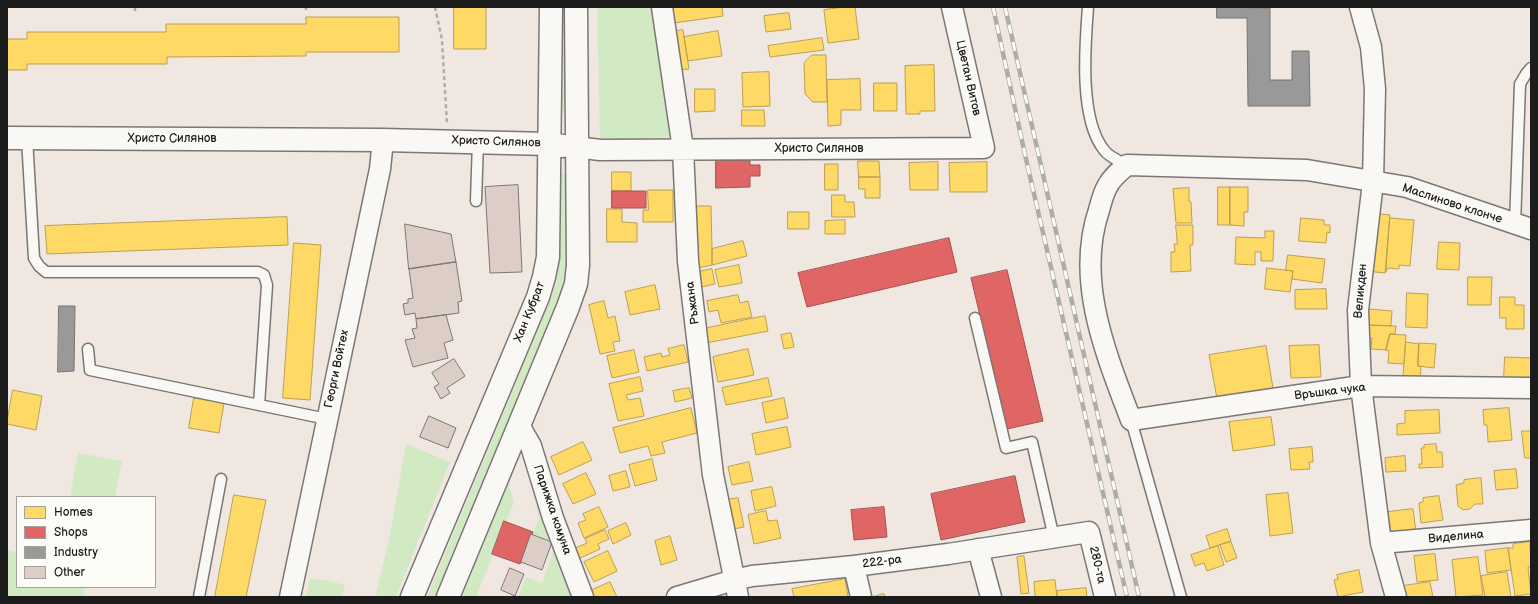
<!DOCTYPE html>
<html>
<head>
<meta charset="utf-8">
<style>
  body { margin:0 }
  #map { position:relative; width:1538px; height:604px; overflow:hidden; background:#f0e7e0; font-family:"Balsamiq Sans",sans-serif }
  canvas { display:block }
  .frame { position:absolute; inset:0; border:8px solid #1c1c1c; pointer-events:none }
  .legend { position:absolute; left:16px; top:496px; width:140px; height:92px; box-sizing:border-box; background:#fdfcf7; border:1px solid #a3a29f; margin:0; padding:5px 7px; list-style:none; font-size:12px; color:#1c1c1c }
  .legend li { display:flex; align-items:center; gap:8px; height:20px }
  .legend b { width:20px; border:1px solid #a3a29f }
</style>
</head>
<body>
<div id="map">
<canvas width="1538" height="604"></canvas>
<div class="frame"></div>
<ul class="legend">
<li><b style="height:11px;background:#ffd966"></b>Homes</li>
<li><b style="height:11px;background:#e06666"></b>Shops</li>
<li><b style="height:11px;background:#999"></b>Industry</li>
<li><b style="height:11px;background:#dccec6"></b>Other</li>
</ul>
</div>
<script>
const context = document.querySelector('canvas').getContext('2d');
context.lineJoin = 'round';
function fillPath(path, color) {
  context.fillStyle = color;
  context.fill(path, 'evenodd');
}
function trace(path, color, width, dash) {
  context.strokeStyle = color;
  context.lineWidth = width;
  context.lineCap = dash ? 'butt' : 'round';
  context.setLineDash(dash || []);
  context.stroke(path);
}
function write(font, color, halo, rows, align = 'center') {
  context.font = font + ' "Balsamiq Sans",sans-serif';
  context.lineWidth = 4;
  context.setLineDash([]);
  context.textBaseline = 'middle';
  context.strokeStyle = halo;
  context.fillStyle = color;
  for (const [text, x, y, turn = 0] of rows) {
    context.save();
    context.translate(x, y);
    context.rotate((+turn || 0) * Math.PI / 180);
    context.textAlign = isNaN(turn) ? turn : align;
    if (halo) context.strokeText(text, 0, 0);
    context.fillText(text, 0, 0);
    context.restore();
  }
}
fillPath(new Path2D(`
  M560 7H568L567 109 564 112 560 109Z
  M597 7H656L676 137 600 140Z
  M559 174H571L569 280 439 597H427L550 301 556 282 558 268Z
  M406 444 450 462 396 597H375L389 540Z
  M78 453 122 461 115 497H70Z
  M532 454 568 561 576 589 575 597H518L526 577 542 583 556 543 533 534 539 518 526 461Z
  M508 483 514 502 476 597H461Z
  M7 550 17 552V587H85L83 597H7Z
  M310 579 325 580 345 585 342 597H306Z`), '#d1eac4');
const homes = new Path2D(`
  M454 7H486V49H454Z
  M664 7H722L723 16 667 24Z
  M845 7H855L859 39 828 43 824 10Z
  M789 13 791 29 766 32 764 16Z
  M306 17H399V52H306V56L167 57V64H27V70H7V39H27V32H166V24H306Z
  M683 30 689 69 674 71 668 32Z
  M718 31 722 56 688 61 684 37Z
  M822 38 824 50 770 57 768 46Z
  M812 55H826L827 102H813L805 94 804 63Z
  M934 65 935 111H920V114H906L905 66Z
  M769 72 770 106 743 107 742 73Z
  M860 79 861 110H841V125L828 126 827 80Z
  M874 83H897V111H874Z
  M695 89H715V111L695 112Z
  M742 110H764L765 126H742Z
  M858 161H879L880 177H859Z
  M938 162V190H910L909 163Z
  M987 162V192H950L949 163Z
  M825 164H838V190H825Z
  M612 172H631V191H612Z
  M859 177H880V198H865V189H859Z
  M1218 187H1230V225H1218Z
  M1230 187H1248V212H1244V226L1230 225Z
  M1189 188V201L1191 202 1192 223H1176L1173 189Z
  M648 190H673V222H643V210H648Z
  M832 195H845V202H854L855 217H832Z
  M692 206H711L712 249V265L693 269Z
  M607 209H622V222L637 223V242H607Z
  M788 212H809V229H788Z
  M1372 213 1390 215 1385 273 1366 271Z
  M287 217 288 245 47 254 45 226Z
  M1301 218 1324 220V225H1330V233L1327 232 1326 243 1299 241Z
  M1390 218 1414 220 1410 266 1399 265V269L1388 268 1386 272Z
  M845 220V234H825V221Z
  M1176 225H1193V245H1190L1191 271 1171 272V252H1175L1174 244H1177Z
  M1265 231H1274L1273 261H1261V252H1255V265L1235 264 1236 237 1265 238Z
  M743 241 747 256 712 265V249Z
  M1439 242 1460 243 1459 270 1437 269Z
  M294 243 321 245 310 400 283 398Z
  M1288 255 1325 259 1322 283 1292 279 1293 271 1286 270Z
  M739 265 742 283 719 287 715 270Z
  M1267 268 1293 271 1290 292 1265 289Z
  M712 269 715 284 697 288 694 273Z
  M1468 277H1492L1491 305H1468Z
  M655 285 660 309 630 315 625 292Z
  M1326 289 1327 309H1295V290Z
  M1407 293 1428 294 1427 328 1406 327Z
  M738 295 740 303 748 301 752 317 721 323 718 310 709 312 707 301Z
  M1500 297H1515V305H1524V329H1506V318H1500Z
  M604 301 608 318 615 316 620 341 613 342 615 351 600 354 589 305Z
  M1369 309 1392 311 1391 326 1368 325Z
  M765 316 768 331 706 343 703 329Z
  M1369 325 1396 326 1395 334H1390L1386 350 1371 349 1372 338H1368Z
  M791 333 794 347 784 349 781 335Z
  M1390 334 1406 335 1404 364 1388 363 1389 351 1386 350Z
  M1406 342 1419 344 1418 366H1421L1420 382 1403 380Z
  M1419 343 1436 344 1434 368 1418 366Z
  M684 345 688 362 647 371 644 357 661 353 662 357 670 355 668 349Z
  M1319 345 1321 377 1291 378 1289 346Z
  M1266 346 1274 394 1218 404 1209 355Z
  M748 349 754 375 718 382 713 357Z
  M634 350 639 372 612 378 607 356Z
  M1505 357 1531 358V380L1504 379Z
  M640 377 643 391 626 395 628 400 640 398 644 416 618 421 609 384Z
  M768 378 772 396 726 405 722 388Z
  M689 388 692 398 675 402 673 391Z
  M13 390 42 396 36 430 7 424Z
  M194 398 224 403 219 433 189 428Z
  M784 398 788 418 766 423 762 403Z
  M691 408 697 433 662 442 665 453 651 456 648 446 620 453 613 428Z
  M1509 408 1512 440 1488 442 1487 425H1484L1483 410Z
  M1439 410 1440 433 1397 435V424L1405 423V411Z
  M1271 417 1275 445 1233 451 1229 422Z
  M787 427 791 447 756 455 752 434Z
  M1522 431H1531V458H1525Z
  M583 442 592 460 559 475 551 457Z
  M1436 444 1437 452H1442L1443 467 1419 468V464H1422V462L1421 448H1424V445Z
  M1312 447 1313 462H1309L1310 469 1291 470 1289 449Z
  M1405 456 1406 471 1386 472 1385 458Z
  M652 459 657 480 635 486 629 465Z
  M749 462 753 481 732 485 728 467Z
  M1516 469 1518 488 1496 490 1494 471Z
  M626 471 630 487 613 491 609 476Z
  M586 473 596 494 573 504 563 484Z
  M1481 478 1483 504H1475L1470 509 1463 510 1458 506 1456 485 1464 483V480Z
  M772 487 776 506 755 511 751 491Z
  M1288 493 1293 533 1270 536 1266 495Z
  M234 495 266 500 246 597H215Z
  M1439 496 1443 520 1421 523 1419 503 1423 502V498Z
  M738 498 744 527 729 530 722 501Z
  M599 507 608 527 584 538 578 523 586 520 583 514Z
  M1413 509 1416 532 1391 534 1388 512Z
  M766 511 768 521 777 520 781 538 754 544 748 515Z
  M626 523 631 535 613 544 608 531Z
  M1227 529 1231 541 1210 548 1206 536Z
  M605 530 609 539 598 544 600 549 578 559 573 549 587 543 585 539Z
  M670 536 677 560 661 565 655 541Z
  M1231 542 1237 558 1226 562 1220 545Z
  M1530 542 1531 567H1528L1531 594 1515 596 1508 548H1513V544Z
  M1218 546 1224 565 1207 571 1204 563 1195 566 1191 555Z
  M1508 548 1511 570 1487 573 1485 551Z
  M608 551 617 571 594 582 584 562Z
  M1435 554 1438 580 1417 582 1414 556Z
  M1024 556 1029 593 1021 594 1017 557Z
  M1478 557 1483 595 1456 597 1452 560Z
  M1359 570 1363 592 1338 597 1334 580 1338 579 1337 575Z
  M1507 572 1511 597H1485L1481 576Z
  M845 579 848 597H794L792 589Z
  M1055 580 1057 597H1035L1034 582Z
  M610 582 617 597H592L590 591Z
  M1430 582 1433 597H1405L1403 586Z
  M1086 588 1087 597H1057V591Z
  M884 594 885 597H872Z`);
fillPath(homes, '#ffd966');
trace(homes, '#bba050', 1);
const shops = new Path2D(`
  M716 160H750V165H760V176H750V187L716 188Z
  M612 191H646V208H612Z
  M949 238 957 272 807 307 798 273Z
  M1007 270 1043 421 1007 429 971 278Z
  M1015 476 1025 522 941 540 931 494Z
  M884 507 887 537 854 540 851 510Z
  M504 521 533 532 520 564 492 554Z`);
fillPath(shops, '#e06666');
trace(shops, '#a55050', 1);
const industry = new Path2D(`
  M1217 7 1270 8V80H1292V51H1309L1310 106H1248L1247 18H1217Z
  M59 306H75L74 371 58 372Z`);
fillPath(industry, '#999');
trace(industry, '#747474', 1);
const building = new Path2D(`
  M518 185 522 272 490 273 485 187Z
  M405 224 451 234 456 262 409 269Z
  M456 262 462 301 458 302 459 313 416 319 415 313 405 315 403 304 408 303V299L413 298 409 269Z
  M446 315 453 340 444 343 448 358 413 367 405 340 415 338 412 329 417 328 416 319Z
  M454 359 465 376 447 388 450 393 441 399 434 387 439 384 432 373Z
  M429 416 456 428 448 448 420 437Z
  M531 534 552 542 542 570 521 562Z
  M510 568 524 574 515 596 501 590Z`);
fillPath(building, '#dccec6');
trace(building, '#7b7774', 1);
const service = new Path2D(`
  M1088 7C1085 46 1079 119 1104 150 1109 157 1119 161 1127 165
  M27 138 34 258 39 266 46 272H258L264 275 267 285 259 405
  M476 201 478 142
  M1515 225 1520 84 1526 74 1531 68
  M975 318 1006 448 1032 442 1054 538
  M88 349 90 370 327 419
  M1131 420 1181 597
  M199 597 221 479`);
const minor = new Path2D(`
  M662 7 683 149 688 261 713 475 738 597
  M1360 7 1371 47 1375 89 1373 182 1358 310 1361 386 1381 543 1396 597
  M576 147 600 150 984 148 952 7
  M1531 229 1407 187 1307 170 1127 165C1120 171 1111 178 1107 187 1103 194 1101 203 1099 210 1075 281 1106 354 1131 420L1361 386 1531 388
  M519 425 531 446 553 518 583 597
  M1381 543 1531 530
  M978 549 991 597
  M854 566 861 597
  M290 597 380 169 383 140
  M677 597 734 580 752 576 854 566 948 554 1089 532 1105 597`);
const tertiary = new Path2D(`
  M7 138 383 140 549 144 563 146
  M412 597 538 297 544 277 548 257 551 7
  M448 597 568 307 576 284 578 265 576 7`);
trace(service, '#7b7774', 13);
trace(minor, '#7b7774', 23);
trace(tertiary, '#7b7774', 25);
trace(new Path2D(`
  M135 7V14
  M306 7V10
  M435 7 442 40 447 124`), '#aeacaa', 2.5, [4, 3]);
trace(service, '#f9f8f5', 10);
trace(minor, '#f9f8f5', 20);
trace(tertiary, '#f9f8f5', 22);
const rail = new Path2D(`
  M993 7 1026 159 1127 597
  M1005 7 1139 597`);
trace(rail, '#aeacaa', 4.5);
trace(rail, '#fdfcf7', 3, [9]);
write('12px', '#1c1c1c', '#fdfcf7', [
  ["Цветан Витов",968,78,77],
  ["Христо Силянов",172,139],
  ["Христо Силянов",496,142,2],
  ["Христо Силянов",819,149],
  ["Маслиново клонче",1452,204,18],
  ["Великден",1361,291,-85],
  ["Ръжана",693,303,-97],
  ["Хан Кубрат",530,312,-68],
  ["Георги Войтех",337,369,-78],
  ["Връшка чука",1330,392,-7],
  ["Парижка комуна",552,510,71],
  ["Виделина",1456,537,-5],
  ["222-ра",882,562,-7],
  ["280-та",1097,565,77]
]);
</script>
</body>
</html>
